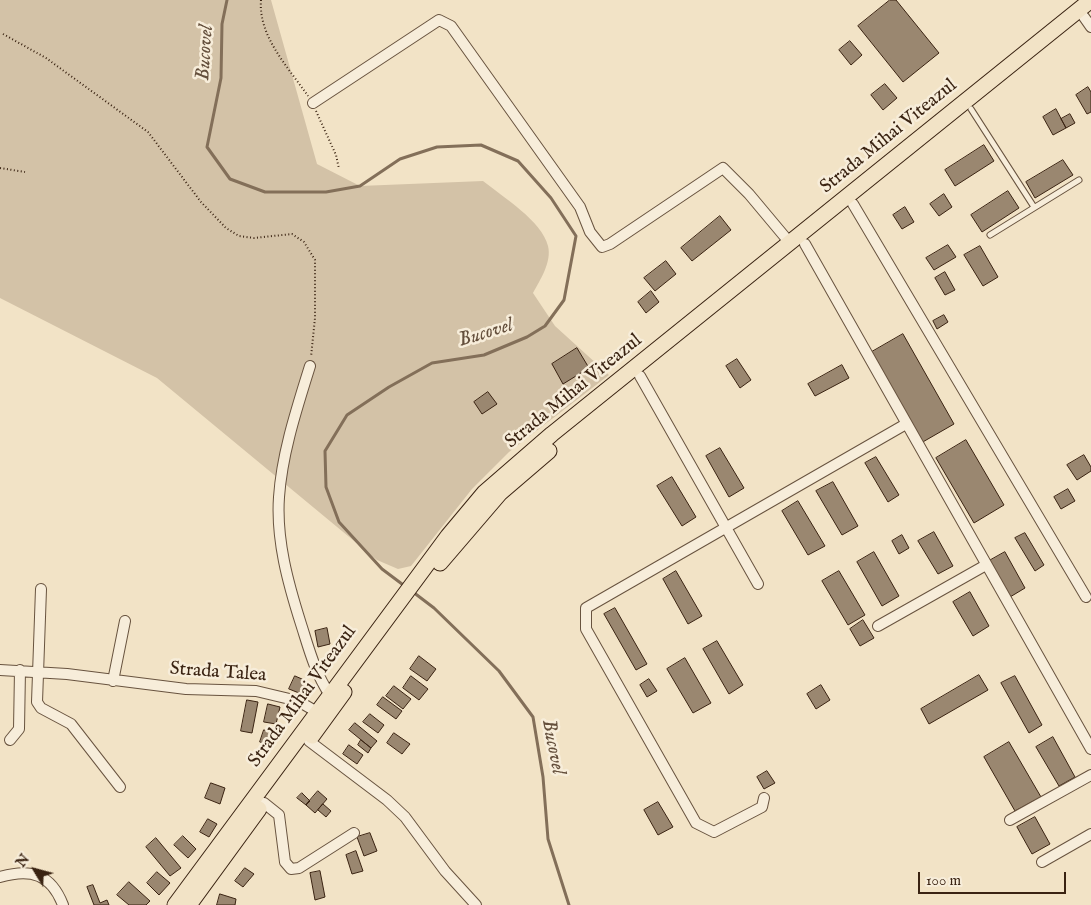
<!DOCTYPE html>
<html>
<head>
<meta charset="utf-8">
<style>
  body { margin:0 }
  #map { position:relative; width:1091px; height:905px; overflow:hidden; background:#f2e3c6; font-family:"IM FELL English",serif }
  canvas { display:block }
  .north { position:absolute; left:10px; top:845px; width:50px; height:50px; -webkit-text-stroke:4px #f7edda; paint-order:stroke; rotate:307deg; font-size:14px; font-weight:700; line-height:20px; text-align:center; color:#3a2312 }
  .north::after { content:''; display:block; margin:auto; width:18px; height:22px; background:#3a2312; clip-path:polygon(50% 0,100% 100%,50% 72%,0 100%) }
  .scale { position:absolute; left:918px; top:872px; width:148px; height:22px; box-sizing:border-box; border:2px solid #3a2312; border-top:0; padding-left:6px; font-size:15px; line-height:18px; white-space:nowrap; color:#3a2312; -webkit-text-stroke:4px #f7edda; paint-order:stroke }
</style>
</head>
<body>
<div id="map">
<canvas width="1091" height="905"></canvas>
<div class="north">N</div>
<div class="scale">100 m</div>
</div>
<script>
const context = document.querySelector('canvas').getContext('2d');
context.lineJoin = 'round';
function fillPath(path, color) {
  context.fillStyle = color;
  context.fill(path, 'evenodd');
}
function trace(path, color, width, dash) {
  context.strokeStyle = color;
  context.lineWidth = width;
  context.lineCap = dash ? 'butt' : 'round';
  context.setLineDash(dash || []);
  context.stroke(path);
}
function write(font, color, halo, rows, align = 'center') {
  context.font = font + ' "IM FELL English",serif';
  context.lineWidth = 5;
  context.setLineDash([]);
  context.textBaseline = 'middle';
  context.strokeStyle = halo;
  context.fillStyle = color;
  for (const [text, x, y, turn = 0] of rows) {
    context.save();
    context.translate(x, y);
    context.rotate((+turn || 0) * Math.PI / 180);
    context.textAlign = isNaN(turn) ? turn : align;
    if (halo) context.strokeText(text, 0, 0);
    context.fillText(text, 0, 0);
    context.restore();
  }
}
fillPath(new Path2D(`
  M0 0H271L317 164 360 186 483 181C503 197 542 221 548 246 552 262 540 280 533 293L555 326 609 375 509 452 472 489 411 566 398 569 377 560 157 378 0 298Z`), '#d3c2a7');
trace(new Path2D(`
  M227 0 222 24 221 78 207 147 230 179 265 192H326L360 186 400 159 437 147 481 145 518 161 551 198 576 236 564 300 545 326 527 337 484 355 432 363 389 387 347 415 325 451 326 487 339 522 382 569 406 587
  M413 592 434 608 499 671 533 717 543 777 548 839 569 905`), '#836f59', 3);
const building = new Path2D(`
  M890 0H896L939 53 903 82 858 26Z
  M850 41 862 55 851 65 839 50Z
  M885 84 897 98 883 110 871 95Z
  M1088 87 1091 92V112L1087 114 1076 95Z
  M1056 109 1066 128 1053 135 1043 117Z
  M1070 114 1075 123 1066 128 1061 119Z
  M984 145 994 161 955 186 945 170Z
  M1063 160 1073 175 1035 198 1026 182Z
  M1008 191 1019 208 982 232 971 215Z
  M944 194 952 207 939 216 930 204Z
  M905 207 914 222 902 229 893 215Z
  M720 216 731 230 692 261 681 248Z
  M948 245 956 257 934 270 926 258Z
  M980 246 998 277 983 286 964 255Z
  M666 261 676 274 655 291 644 278Z
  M945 272 955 290 945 295 935 278Z
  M651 291 659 302 646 313 638 302Z
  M944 315 948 322 937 329 933 321Z
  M903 334 954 424 921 443 870 353Z
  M577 348 589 368 563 384 552 364Z
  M737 359 751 380 740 388 726 366Z
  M842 365 849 378 815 396 808 384Z
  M488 392 497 404 482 414 474 402Z
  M966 440 1004 505 974 523 936 458Z
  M720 448 744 488 729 497 706 456Z
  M1084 455 1091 467V471L1077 480 1067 465Z
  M876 457 899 495 888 502 865 463Z
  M672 477 696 517 682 526 657 486Z
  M833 482 858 526 842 535 816 491Z
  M1068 489 1075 501 1061 509 1054 497Z
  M798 501 825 546 808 555 782 511Z
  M934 532 953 566 938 574 918 541Z
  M1025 533 1044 565 1035 571 1015 538Z
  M902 535 909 548 899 554 892 541Z
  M874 552 899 596 882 606 857 562Z
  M1005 552 1025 588 1010 597 989 561Z
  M676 571 702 616 688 624 663 579Z
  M839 571 865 615 848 625 822 581Z
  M970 592 989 626 973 636 953 602Z
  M615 608 647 664 636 670 604 614Z
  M863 620 874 638 860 646 850 629Z
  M327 628 330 644 318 647 315 631Z
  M717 641 743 685 729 694 703 649Z
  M419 656 436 669 427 681 410 669Z
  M685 658 711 703 693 713 667 669Z
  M979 675 988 690 929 724 921 709Z
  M295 676 309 682 304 695 289 689Z
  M411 676 428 689 419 700 403 688Z
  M1015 676 1042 725 1029 733 1001 683Z
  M649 679 657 691 647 697 640 685Z
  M821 685 830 700 816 709 807 694Z
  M394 686 411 699 403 709 386 696Z
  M383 697 402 711 396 719 377 705Z
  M247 700 258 702 252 733 241 731Z
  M268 704 280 707 276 724 264 722Z
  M370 714 384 725 378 733 363 722Z
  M355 723 377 741 371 748 349 730Z
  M264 730 274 733 270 745 260 742Z
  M394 733 410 744 402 754 387 743Z
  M1053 737 1075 777 1059 786 1036 747Z
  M361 740 371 748 368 753 358 745Z
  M1009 742 1041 797 1015 811 984 757Z
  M349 745 363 755 357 764 343 754Z
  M767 771 775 783 764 789 757 777Z
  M211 783 225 788 220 804 205 798Z
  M318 791 327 799 315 813 306 805Z
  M302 793 310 801 306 805 297 798Z
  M658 802 673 827 658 835 644 810Z
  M323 804 331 811 326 817 318 810Z
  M1035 817 1050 844 1032 854 1017 827Z
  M208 819 217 824 209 837 200 832Z
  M370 833 377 851 364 856 357 837Z
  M183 836 196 849 188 858 174 845Z
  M156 838 181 868 170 876 146 847Z
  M356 851 363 871 352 874 346 855Z
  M245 868 254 874 243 887 235 881Z
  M320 871 325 897 315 900 310 873Z
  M157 872 170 883 159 895 147 883Z
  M129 882 150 901 146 905H129L117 895Z
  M93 885 100 903 107 900 109 905H94L87 887Z
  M220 894 236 899 235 905H217Z`);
fillPath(building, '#9a8770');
trace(building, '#3a2312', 1);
const service = new Path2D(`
  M971 109 1034 207
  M990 235 1079 180`);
const minor = new Path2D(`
  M1084 17 1091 27
  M313 103 439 20 451 26 580 207 590 232 602 247 610 244 723 168 749 194 790 243
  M853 204 1086 597
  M805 244 1091 749
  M310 366C297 408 282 453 279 497 276 540 288 583 301 624 309 649 315 673 330 695
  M640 376 758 584
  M41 589 37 702 41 708 71 724 120 787
  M878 626 986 565
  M0 670 67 674 186 689 256 691 298 701 317 712
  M113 681 125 621
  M10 740 19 729 20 670
  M309 741 387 800 405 817 445 871 476 905
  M764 798 762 807 714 832 696 823 586 629V608L906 424
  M264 803 279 815 285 862 291 869 299 868 354 833
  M1010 820 1091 775
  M1042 862 1091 834
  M0 877C31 868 51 874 63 905`);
const primary = new Path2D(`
  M440 563 500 493 549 451
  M312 736 344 692
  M175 905 448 536 484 493 552 434 1091 0
  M189 905 259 809`);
trace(service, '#68533f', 7);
trace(minor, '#68533f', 12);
trace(primary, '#3a2312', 17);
trace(new Path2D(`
  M261 0C258 36 288 67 308 96
  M3 34 46 58 148 132 201 202 226 228 239 236 254 238 292 234 304 242 315 260V318L311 357
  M316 111 336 155 339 169
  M0 168 25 172`), '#3a2312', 2, [1, 2.5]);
trace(service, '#f7edda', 5);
trace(minor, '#f7edda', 10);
trace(primary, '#f2e3c6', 15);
write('19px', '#3a2312', '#f7edda', [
  ["Strada Mihai Viteazul",889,137,-39],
  ["Strada Mihai Viteazul",574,392,-39],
  ["Strada Talea",218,673,4],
  ["Strada Mihai Viteazul",303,697,-54]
]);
write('italic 20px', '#644f3c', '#f7edda', [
  ["Bucovel",206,53,-86],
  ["Bucovel",486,334,-17],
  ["Bucovel",552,747,79]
]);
</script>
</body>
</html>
